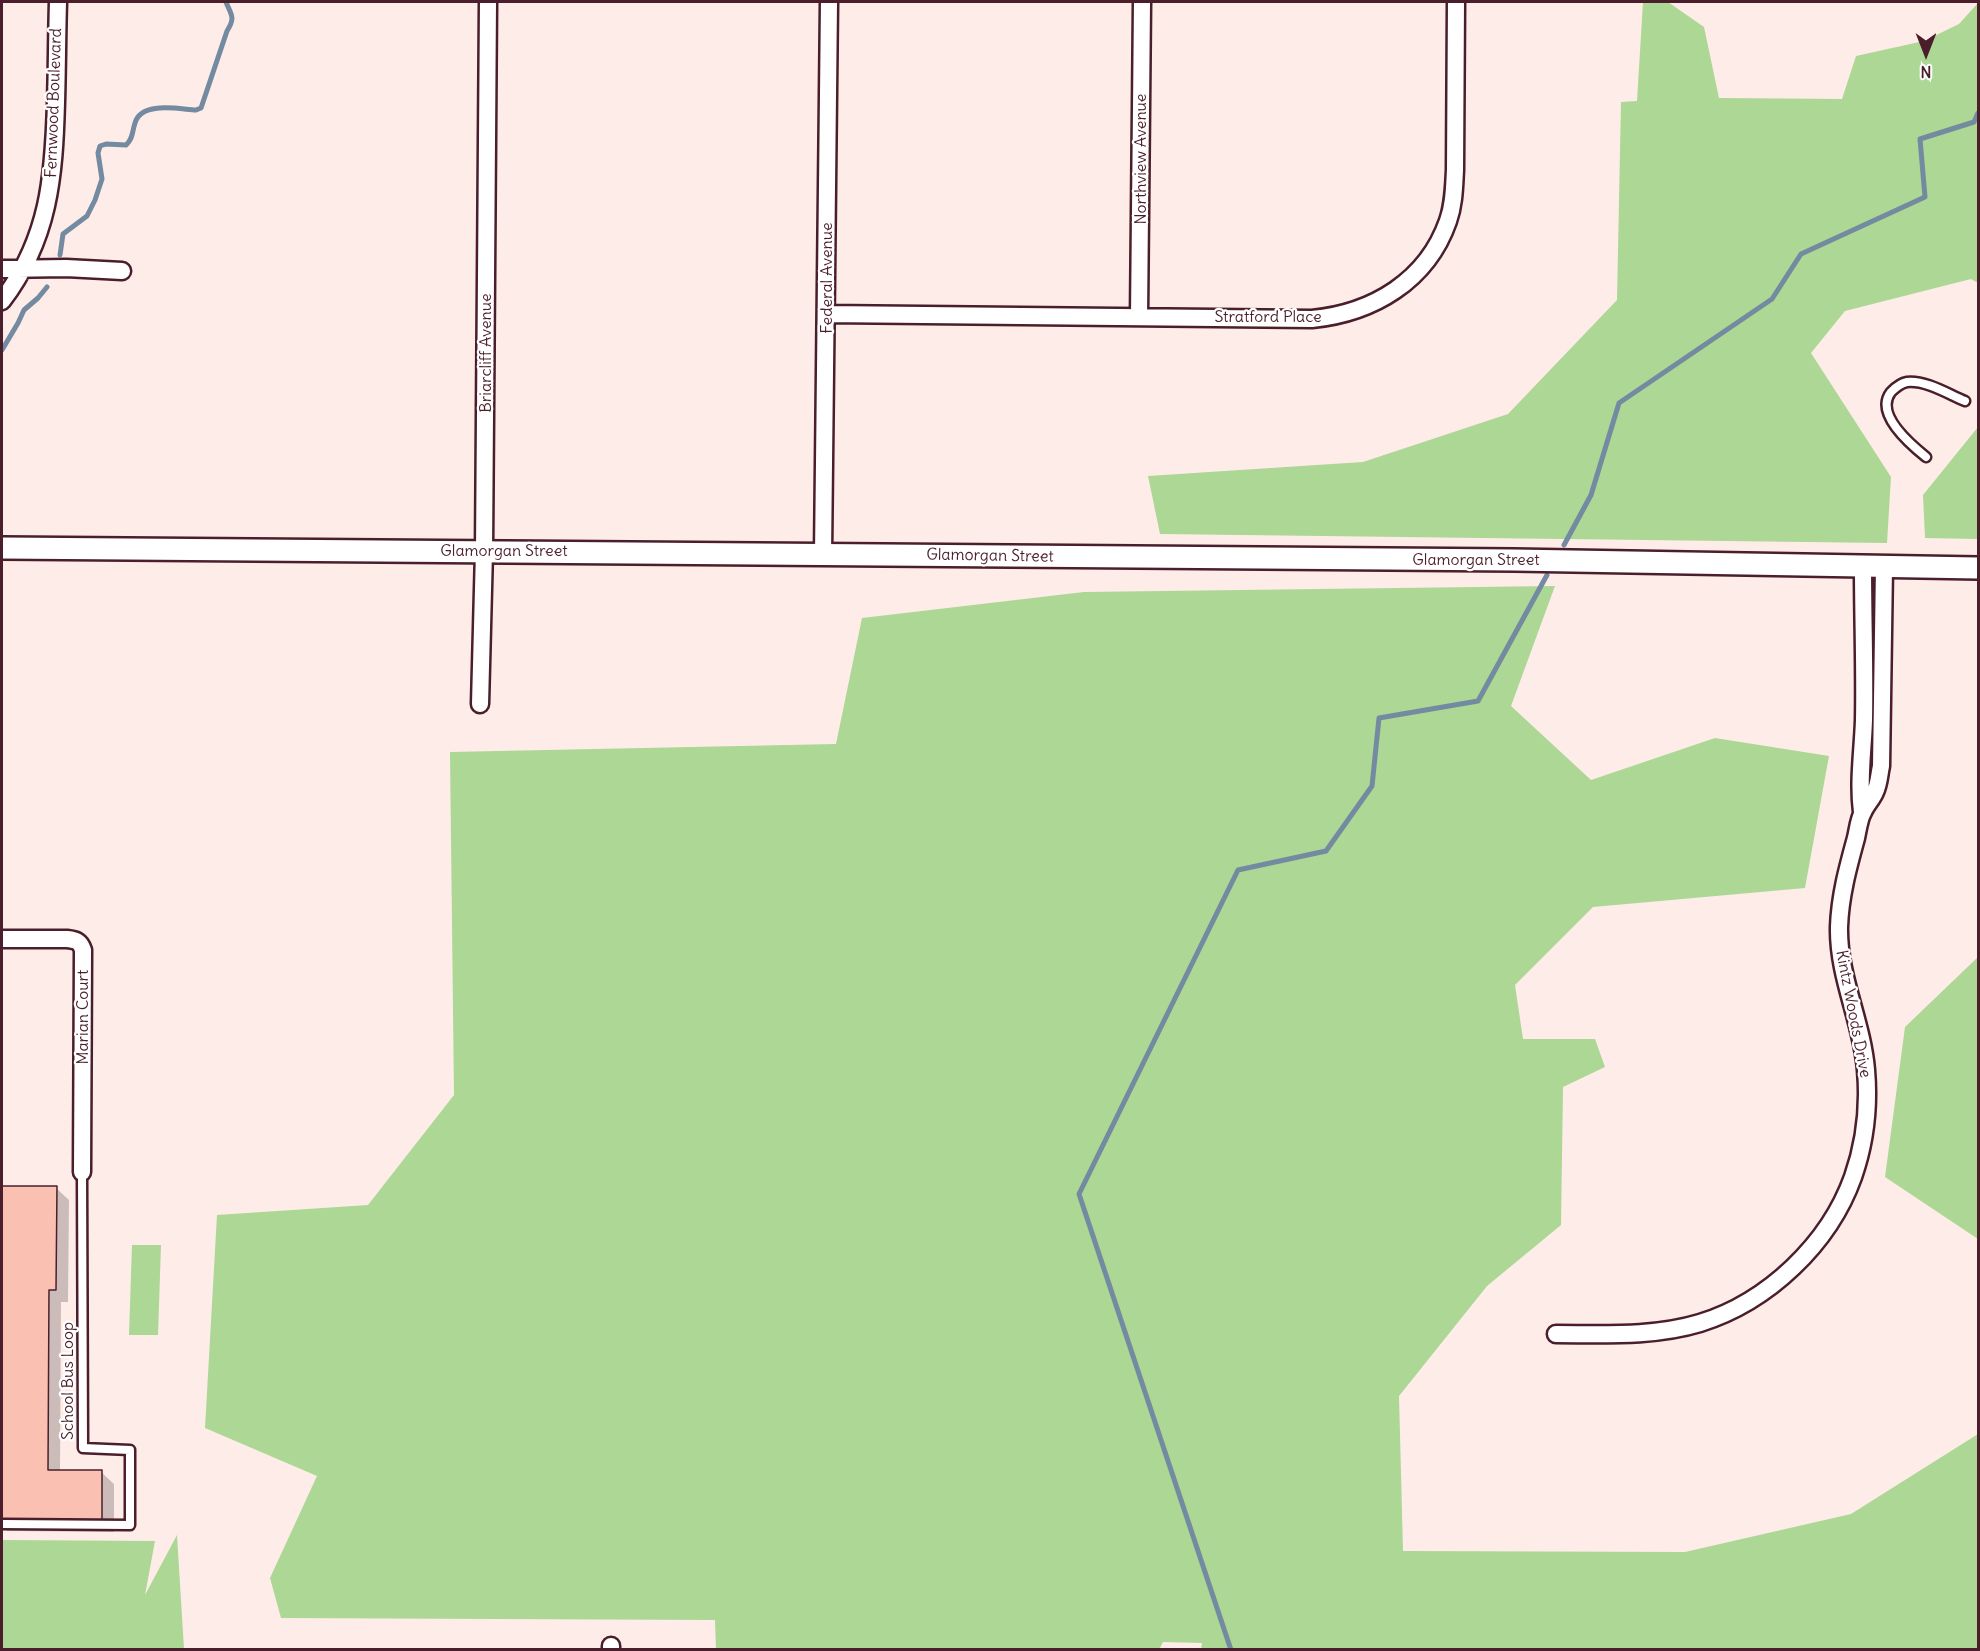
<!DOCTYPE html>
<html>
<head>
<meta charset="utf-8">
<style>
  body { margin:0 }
  #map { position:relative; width:1980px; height:1651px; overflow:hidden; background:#feece8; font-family:Delius,sans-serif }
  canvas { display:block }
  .frame { position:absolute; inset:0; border:3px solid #4a1f2b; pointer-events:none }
  .north { position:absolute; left:1896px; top:24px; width:60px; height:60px; -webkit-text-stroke:4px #fff; paint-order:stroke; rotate:180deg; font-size:16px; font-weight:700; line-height:24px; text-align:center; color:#4a1f2b }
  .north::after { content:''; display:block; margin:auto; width:21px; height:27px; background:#4a1f2b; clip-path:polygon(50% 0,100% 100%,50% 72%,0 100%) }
</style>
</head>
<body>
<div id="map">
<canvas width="1980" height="1651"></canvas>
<div class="frame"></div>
<div class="north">N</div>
</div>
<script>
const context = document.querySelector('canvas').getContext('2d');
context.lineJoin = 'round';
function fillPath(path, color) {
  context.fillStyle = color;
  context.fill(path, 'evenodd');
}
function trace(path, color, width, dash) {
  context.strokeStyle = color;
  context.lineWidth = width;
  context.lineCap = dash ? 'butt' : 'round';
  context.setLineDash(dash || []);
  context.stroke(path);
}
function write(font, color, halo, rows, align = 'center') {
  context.font = font + ' Delius,sans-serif';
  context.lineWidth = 4.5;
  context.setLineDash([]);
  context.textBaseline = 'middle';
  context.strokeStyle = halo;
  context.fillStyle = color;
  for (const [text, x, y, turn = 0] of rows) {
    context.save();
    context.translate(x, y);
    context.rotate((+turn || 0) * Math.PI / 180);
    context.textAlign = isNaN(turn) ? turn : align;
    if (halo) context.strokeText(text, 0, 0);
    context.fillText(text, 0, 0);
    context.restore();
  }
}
fillPath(new Path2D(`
  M1643 2H1668L1704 27 1719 98 1842 99 1856 56 1924 41 1959 24 1978 3V283L1971 279 1845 311 1811 353 1891 477 1887 543 1160 534 1148 476 1363 462 1508 414 1617 300 1621 102 1637 101Z
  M1978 427V539L1925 538 1923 495Z
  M1555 586 1511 706 1591 780 1715 738 1829 756 1805 888 1593 907 1515 985 1523 1039H1595L1605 1067 1563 1087 1561 1225 1487 1286 1399 1396 1403 1551 1685 1552 1851 1514 1978 1434V1649L1201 1650 1202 1643 1163 1642 1159 1650H716L715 1620 281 1618 270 1578 317 1476 205 1428 217 1215 368 1205 454 1095 450 752 836 744 862 618 1084 592Z
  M1978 957V1239L1885 1177 1905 1027Z
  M132 1245H161L158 1335H129Z
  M177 1535 184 1649H2V1540L155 1541 145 1595Z`), '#acd795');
fillPath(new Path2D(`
  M2 1187 56 1188 69 1200 68 1302H61L60 1471 101 1472 114 1484V1532L7 1531 2 1525Z`), '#0003');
trace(new Path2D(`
  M60 255 63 234 87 216 95 200 102 179 98 153 100 146 106 144 126 145C133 139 132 132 135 123 141 101 178 109 196 110L201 108 227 31C236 17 231 15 226 2
  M2 350 18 323 24 310 38 298 47 287
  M1564 545 1591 495 1619 403 1772 299 1801 254 1925 197 1920 139 1974 122 1978 113
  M1231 1650 1079 1194 1238 870 1326 851 1372 786 1379 718 1478 701 1547 575`), '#738aa1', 5);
const building = new Path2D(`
  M2 1186H57L56 1290H49L48 1470H102V1520L2 1519Z`);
fillPath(building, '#fac0b2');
trace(building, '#4a1f2b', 1.5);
const service = new Path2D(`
  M1926 457C1911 445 1874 414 1891 392 1895 388 1901 383 1907 382 1926 380 1948 394 1965 401
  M2 1524 130 1525V1450L83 1448 82 1172`);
const minor = new Path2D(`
  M2 269 66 268 122 271
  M2 301C49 239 54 177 56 102 57 69 57 35 58 2
  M827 314 1312 319C1373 313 1427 281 1448 221 1454 204 1454 187 1455 170L1456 2
  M1139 317 1142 2
  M823 555 829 2
  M480 704 484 551 488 2
  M1862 812C1858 782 1863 750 1864 720 1865 669 1863 618 1863 567
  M2 939H67C76 940 80 941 83 950L82 1172
  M1556 1334C1604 1334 1654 1337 1700 1323 1768 1302 1829 1244 1853 1177 1865 1143 1869 1105 1866 1070 1862 1021 1838 977 1839 927 1840 896 1848 867 1856 838 1858 829 1859 819 1863 812 1866 805 1872 799 1875 792 1879 784 1879 775 1881 766L1884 567
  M611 1646V1650`);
const tertiary = new Path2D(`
  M2 548 1514 560 1978 568`);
trace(service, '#4a1f2b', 13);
trace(minor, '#4a1f2b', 21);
trace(tertiary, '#4a1f2b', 26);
trace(service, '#fff', 8);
trace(minor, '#fff', 16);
trace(tertiary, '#fff', 21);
write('16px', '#4a1f2b', '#fff', [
  ["Fernwood Boulevard",54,103,-88],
  ["Northview Avenue",1141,159,-90],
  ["Federal Avenue",827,278,-90],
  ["Stratford Place",1268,317],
  ["Briarcliff Avenue",486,353,-90],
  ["Glamorgan Street",504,551],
  ["Glamorgan Street",990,556,1],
  ["Glamorgan Street",1476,560],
  ["Kintz Woods Drive",1853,1014,79],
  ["Marian Court",83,1017,-90],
  ["School Bus Loop",68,1381,-90]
]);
</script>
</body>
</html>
